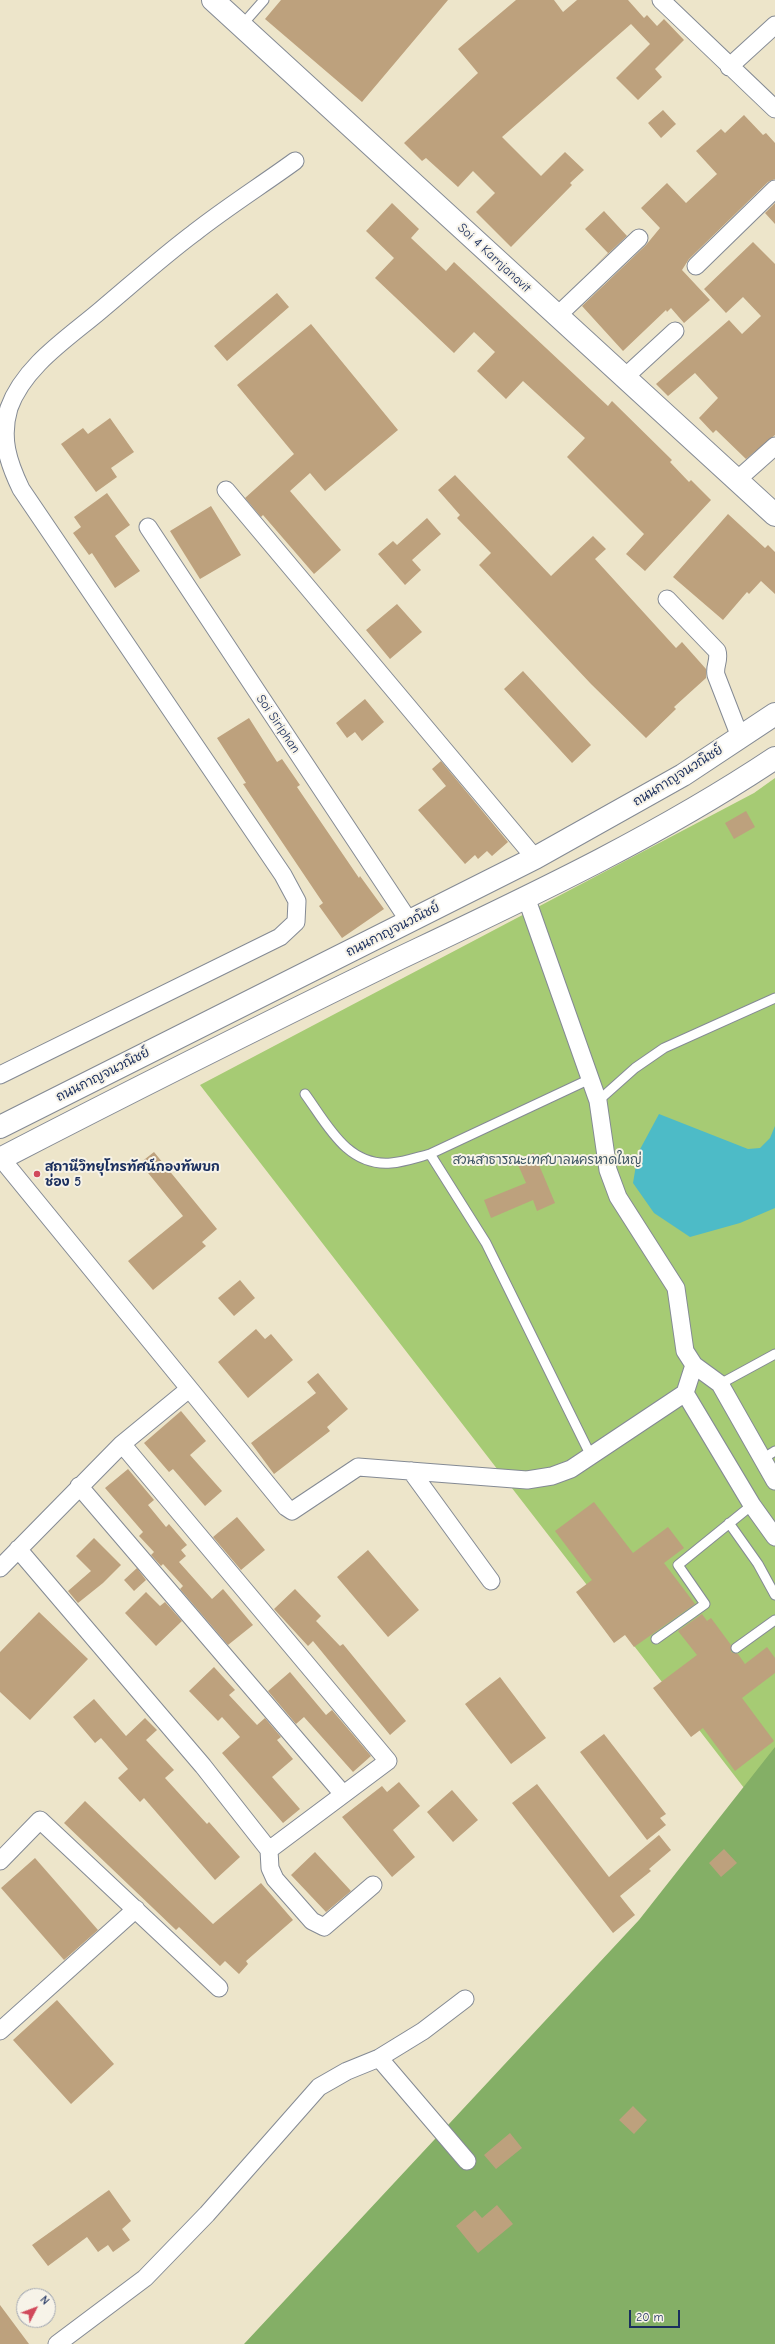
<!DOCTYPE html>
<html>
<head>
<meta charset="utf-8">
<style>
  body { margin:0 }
  #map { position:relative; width:775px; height:2344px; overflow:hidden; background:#ede5ca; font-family:"Comic Neue",sans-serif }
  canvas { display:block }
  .north { position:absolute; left:16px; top:2288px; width:40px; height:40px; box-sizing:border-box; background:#f7f3e8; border:1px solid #9fa5b1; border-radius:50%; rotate:48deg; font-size:11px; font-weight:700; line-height:16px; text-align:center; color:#1b2f5e }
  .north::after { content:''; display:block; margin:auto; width:14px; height:18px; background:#d1495b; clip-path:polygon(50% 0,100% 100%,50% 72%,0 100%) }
  .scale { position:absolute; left:629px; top:2310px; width:51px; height:18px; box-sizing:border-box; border:2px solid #1b2f5e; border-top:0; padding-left:5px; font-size:12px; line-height:14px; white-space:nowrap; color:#1b2f5e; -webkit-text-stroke:3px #f7f3e8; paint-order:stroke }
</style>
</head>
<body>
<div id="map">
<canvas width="775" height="2344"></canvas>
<div class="north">N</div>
<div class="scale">20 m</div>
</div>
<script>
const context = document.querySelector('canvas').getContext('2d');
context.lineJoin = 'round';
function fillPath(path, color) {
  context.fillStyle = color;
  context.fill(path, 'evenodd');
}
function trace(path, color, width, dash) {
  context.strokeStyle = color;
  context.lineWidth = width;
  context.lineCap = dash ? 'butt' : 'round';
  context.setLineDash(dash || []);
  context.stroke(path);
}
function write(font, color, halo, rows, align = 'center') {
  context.font = font + ' "Comic Neue","Playpen Sans Thai",sans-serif';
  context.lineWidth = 4;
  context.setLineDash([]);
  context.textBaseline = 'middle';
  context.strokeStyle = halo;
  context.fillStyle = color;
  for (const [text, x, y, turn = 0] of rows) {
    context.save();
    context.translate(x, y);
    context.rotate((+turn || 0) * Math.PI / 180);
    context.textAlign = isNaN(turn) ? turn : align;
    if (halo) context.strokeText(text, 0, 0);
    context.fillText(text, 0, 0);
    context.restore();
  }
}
fillPath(new Path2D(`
  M775 778V1828L200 1085 754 793Z`), '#a6cb74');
fillPath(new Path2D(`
  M775 1747V2344H244L639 1920Z`), '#84af66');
fillPath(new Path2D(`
  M659 1114 748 1149 760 1148 770 1138 775 1126V1208L740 1223 690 1237 654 1213 633 1183 638 1153Z`), '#4dbbc7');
fillPath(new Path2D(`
  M281 0H448L362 102 265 19Z
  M516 0H554L563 12 577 0H628L644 18 647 15 657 26 664 19 684 40 655 69 662 77 638 100 616 78 650 44 631 24 502 137 541 176 565 152 584 170 570 183 572 185 511 247 476 212 495 193 473 171 458 187 426 158 422 161 404 143 478 73 458 49Z
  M663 110 676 124 661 138 648 123Z
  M744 115 763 135 766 133 775 143V179L768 182 689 259 682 270 710 300 684 323 671 308 667 312 666 310 623 351 582 306 646 245 660 228 641 208 667 183 686 203 717 174 696 151 721 129 725 133Z
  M392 203 419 229 411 238 446 271 454 262 608 406 612 401 672 460 670 462 689 482 691 480 711 500 645 571 626 554 644 534 567 457 585 438 523 381 506 399 477 371 495 352 474 332 454 353 375 278 394 258 366 231Z
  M775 203V224L765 213Z
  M604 211 627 236 594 267 608 253 585 229Z
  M753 242 775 264V435L746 459 716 430 713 433 699 418 718 398 695 373 668 396 656 384 729 320 742 334 761 316 743 297 726 313 704 289Z
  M277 293 289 307 227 361 214 346Z
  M311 324 398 430 325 491 310 473 290 491 341 550 314 574 263 515 261 517 245 498 294 454 237 385Z
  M110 418 134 452 111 468 117 477 96 492 61 444 83 428 88 434Z
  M455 475 551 576 593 536 606 549 595 559 676 648 682 642 706 669V678L674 707 676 709 646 738 591 684 479 565 491 553 457 518 460 515 438 490Z
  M107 493 130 525 115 536 140 571 115 588 92 553 89 555 73 533 81 527 74 517Z
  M211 506 241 555 200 579 170 531Z
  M728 514 765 548 768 545 775 552V594L761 581 749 594 747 592 723 620 673 577Z
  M427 518 441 534 412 560 421 570 405 585 378 554 393 541 397 545Z
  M397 604 422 632 390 659 366 630Z
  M523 671 591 745 572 763 504 689Z
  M365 699 384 722 362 741 355 732 347 738 336 723Z
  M249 718 277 762 282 759 300 785 297 787 359 878 360 876 384 909 342 938 319 906 323 903 243 784 246 783 217 738Z
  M441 761 508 842 492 856 487 851 478 859 475 855 465 864 418 810 446 786 432 769Z
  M746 811 755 827 734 839 725 823Z
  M154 1152 217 1229 202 1242 206 1246 153 1290 128 1261 183 1216 140 1163Z
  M534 1153 555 1203 537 1211 533 1200 491 1218 484 1200 526 1183 516 1160Z
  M240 1280 255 1298 234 1316 218 1298Z
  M256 1329 265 1339 271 1334 293 1360 248 1398 218 1362Z
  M318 1373 348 1409 327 1427 330 1431 274 1474 251 1443 316 1393 307 1382Z
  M181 1411 206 1441 190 1455 222 1491 205 1506 173 1469 169 1472 144 1443Z
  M128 1469 154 1500 148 1505 166 1527 169 1524 187 1545 181 1550 186 1556 179 1562 212 1599 223 1589 253 1625 228 1645 180 1589 183 1586 163 1564 161 1566 151 1555 154 1552 139 1536 143 1532 105 1488Z
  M594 1502 633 1553 668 1527 684 1548 664 1563 695 1604 634 1647 625 1635 614 1643 576 1592 592 1580 555 1531Z
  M237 1517 265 1550 241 1570 213 1537Z
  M94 1538 121 1565 103 1583 78 1603 68 1591 91 1571 76 1556Z
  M368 1550 419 1610 388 1637 337 1577Z
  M137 1568 146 1580 134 1591 124 1580Z
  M295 1589 321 1616 316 1621 340 1646 343 1644 406 1721 390 1735 313 1641 308 1646 274 1609Z
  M146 1592 160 1606 165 1602 182 1621 156 1646 125 1613Z
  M39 1612 88 1659 30 1720 0 1692V1652Z
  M702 1614 707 1621 711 1618 731 1645V1652L738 1654 745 1664 767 1647 775 1658V1673L742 1698 774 1741 735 1771 703 1728 691 1737 653 1688 697 1655 678 1631Z
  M214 1667 235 1690 229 1695 257 1725 265 1718 281 1737 277 1740 293 1759 272 1777 300 1809 283 1823 222 1753 240 1737 222 1717 218 1721 189 1691Z
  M290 1672 326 1715 332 1710 371 1756 353 1772 304 1717 296 1724 268 1691Z
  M500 1677 546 1738 511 1764 465 1704Z
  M94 1699 126 1736 145 1718 157 1730 146 1740 174 1770 165 1778 207 1824 209 1822 240 1857 215 1880 144 1798 140 1802 118 1778 128 1769 101 1738 95 1743 73 1717Z
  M604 1734 666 1814 660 1818 666 1825 647 1840 580 1752Z
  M399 1782 420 1806 393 1830 415 1857 392 1877 342 1817 382 1786 387 1792Z
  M537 1784 609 1877 659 1835 671 1850 649 1869 651 1871 620 1896 635 1915 613 1933 512 1803Z
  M452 1790 478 1820 453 1842 427 1812Z
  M85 1801 213 1924 261 1883 293 1920 246 1961 248 1964 239 1974 225 1961 220 1966 179 1927 176 1930 64 1823Z
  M724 1849 737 1863 721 1877 709 1863Z
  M315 1852 351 1891 326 1912 291 1875Z
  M35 1858 98 1930 64 1960 1 1888Z
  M57 2000 114 2064 71 2104 13 2040Z
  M633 2106 647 2120 634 2134 619 2120Z
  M510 2133 522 2148 496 2169 484 2155Z
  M109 2190 131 2221 122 2229 130 2240 113 2252 108 2245 98 2252 87 2237 48 2266 32 2245Z
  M497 2205 513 2224 478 2253 456 2226 475 2210 482 2218Z
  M0 2305 29 2344H0Z`), '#bda17d');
const service = new Path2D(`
  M242 25 264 0
  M590 1079 430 1154 486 1243 591 1456
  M305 1094C327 1124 347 1167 391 1163 404 1162 418 1157 430 1154
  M598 1101 635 1068 664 1048 775 998
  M720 1384 775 1354
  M762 1459 775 1451
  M729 1523 758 1564 775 1595
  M656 1639 705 1604 678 1565 752 1505
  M736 1648 775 1620`);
const minor = new Path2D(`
  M661 0 775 109
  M729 67 775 25
  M696 266 775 189
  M557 316 639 238
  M625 377 675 331
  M737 480 775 446
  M226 490 535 858
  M148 527 409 921
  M667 599 717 651C720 660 714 666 716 675L740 737
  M526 897 598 1101 608 1170 618 1197 676 1288 685 1351 694 1365 720 1384 775 1481
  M0 1075 280 937 296 922 297 901 283 875 21 489C8 462 0 438 9 408 24 366 68 338 101 310 132 284 162 257 194 233 227 207 262 185 295 161
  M0 1157 286 1507 292 1511 358 1467 527 1480 552 1476 571 1469 685 1393
  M694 1365 685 1393 752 1505 775 1537
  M122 1444 388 1761 269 1850 270 1868 275 1879 312 1921 324 1927 373 1885
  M411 1471 491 1581
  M79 1486 343 1794
  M18 1549 203 1766 269 1850
  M0 1568 122 1444 189 1389
  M0 1861 40 1820 219 1988
  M0 2031 136 1909
  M379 2058 467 2161
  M57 2344 145 2278 207 2214 319 2087 347 2071 379 2058 423 2031 465 1999`);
const tertiary = new Path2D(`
  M213 0 775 515`);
const primary = new Path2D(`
  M0 1127 535 858 683 775 775 714
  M0 1159C131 1091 263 1025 396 960 526 898 655 838 775 758`);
trace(service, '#848a94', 11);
trace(minor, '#848a94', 19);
trace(tertiary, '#848a94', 24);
trace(primary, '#848a94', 24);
trace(service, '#fff', 9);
trace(minor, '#fff', 17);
trace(tertiary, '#fff', 22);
trace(primary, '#fff', 22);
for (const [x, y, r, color] of [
  [37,1174,4,"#d1495b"]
]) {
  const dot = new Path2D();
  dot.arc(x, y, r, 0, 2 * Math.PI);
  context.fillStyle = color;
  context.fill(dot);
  trace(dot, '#f7f3e8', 1.5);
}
write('13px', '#1b2f5e', '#f7f3e8', [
  ["Soi 4 Karnjanavit",494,258,43],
  ["Soi Siriphan",278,724,56],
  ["ถนนกาญจนวณิชย์",678,776,-32],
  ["ถนนกาญจนวณิชย์",393,930,-27],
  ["ถนนกาญจนวณิชย์",103,1075,-27]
]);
write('13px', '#3e5664', '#f7f3e8', [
  ["สวนสาธารณะเทศบาลนครหาดใหญ่",547,1160]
]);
write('bold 13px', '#1b2f5e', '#f7f3e8', [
  ["สถานีวิทยุโทรทัศน์กองทัพบก",45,1167],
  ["ช่อง 5",45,1182]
], 'left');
</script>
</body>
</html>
